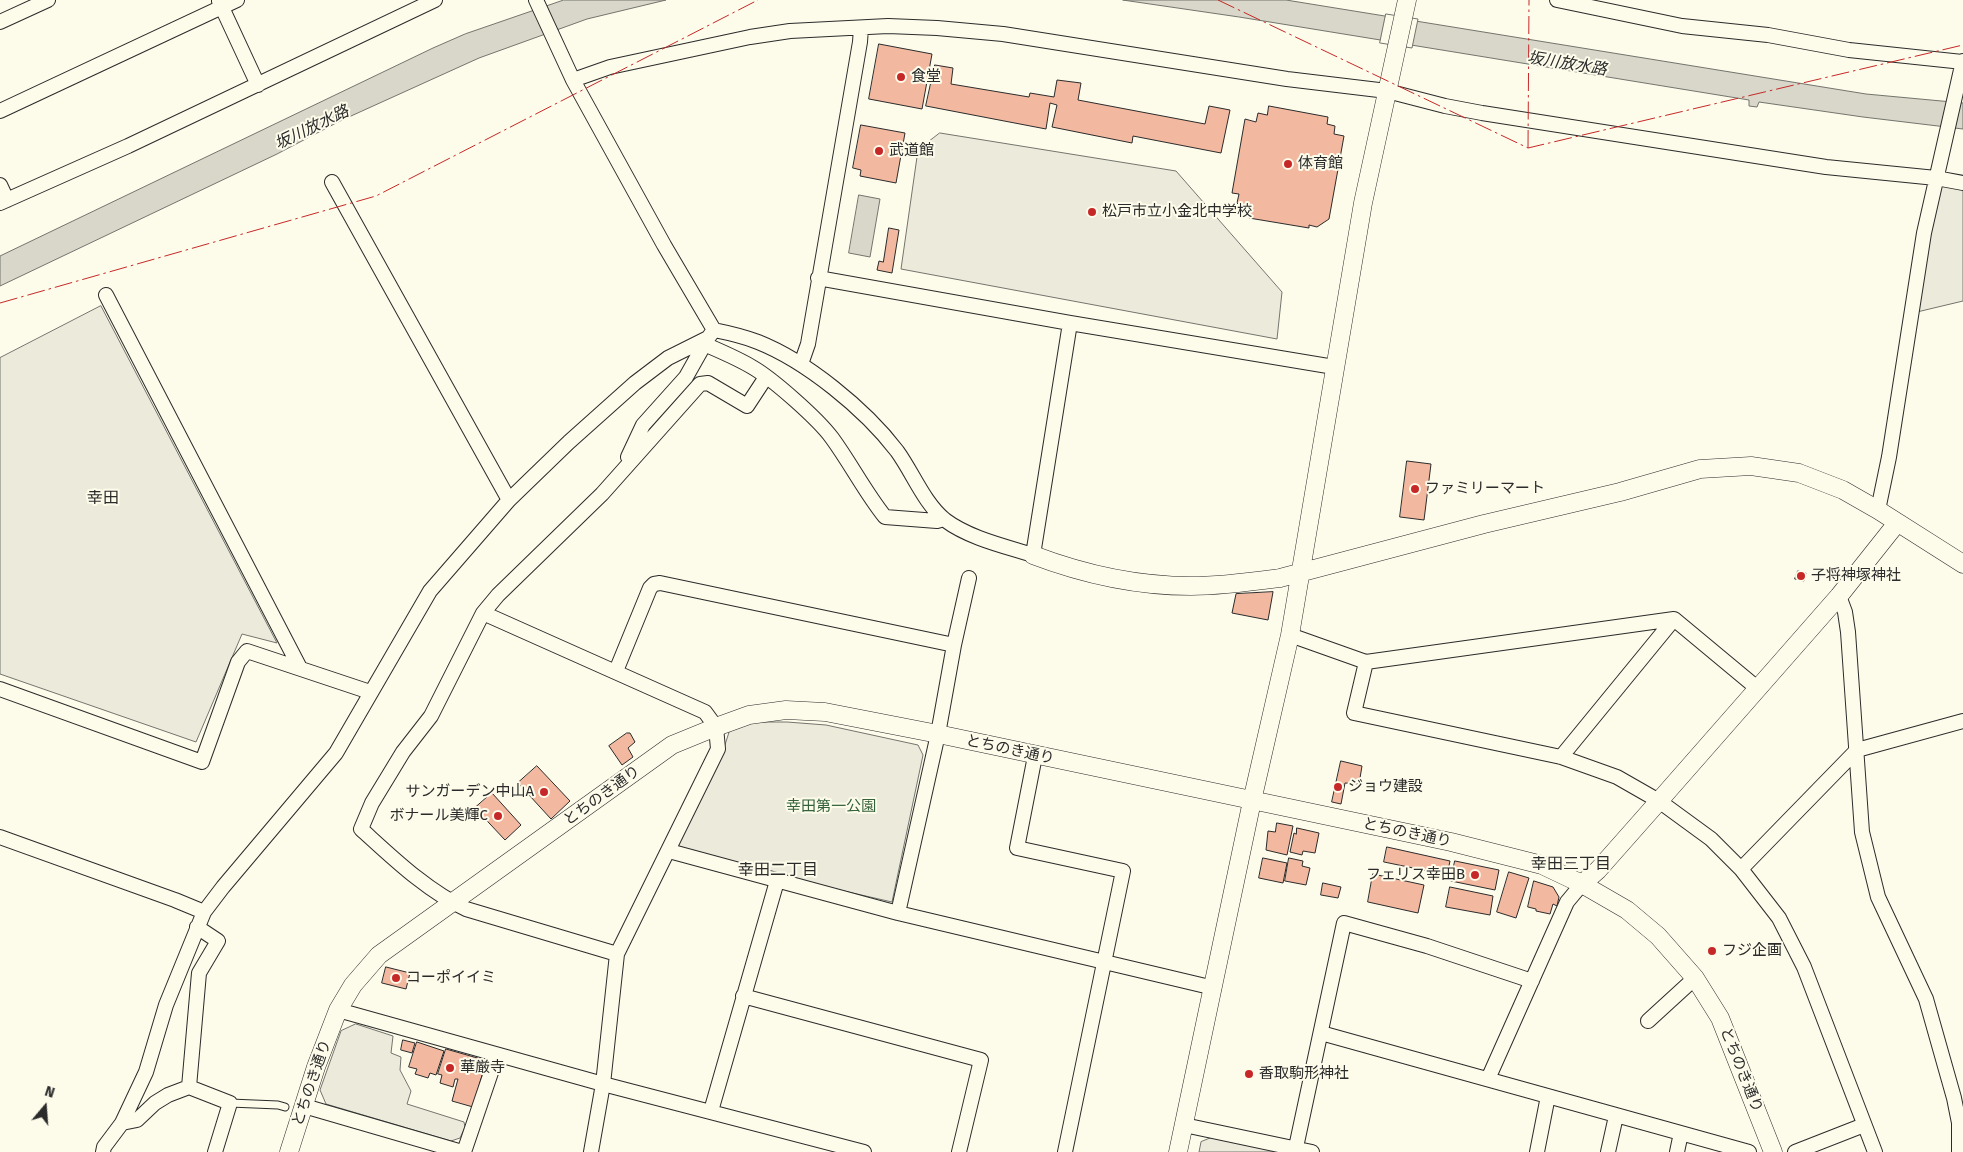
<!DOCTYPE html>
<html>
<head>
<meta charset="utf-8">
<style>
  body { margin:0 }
  #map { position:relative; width:1963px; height:1152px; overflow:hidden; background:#fdfbea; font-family:"Fira Sans",sans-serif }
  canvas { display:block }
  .north { position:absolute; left:20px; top:1082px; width:50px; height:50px; -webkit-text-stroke:4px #fdfbea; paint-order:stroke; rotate:18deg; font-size:14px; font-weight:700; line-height:20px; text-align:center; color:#2b2b2b }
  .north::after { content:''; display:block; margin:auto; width:18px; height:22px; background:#2b2b2b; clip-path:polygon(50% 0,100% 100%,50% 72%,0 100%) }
</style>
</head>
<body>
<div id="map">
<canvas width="1963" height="1152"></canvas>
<div class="north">N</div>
</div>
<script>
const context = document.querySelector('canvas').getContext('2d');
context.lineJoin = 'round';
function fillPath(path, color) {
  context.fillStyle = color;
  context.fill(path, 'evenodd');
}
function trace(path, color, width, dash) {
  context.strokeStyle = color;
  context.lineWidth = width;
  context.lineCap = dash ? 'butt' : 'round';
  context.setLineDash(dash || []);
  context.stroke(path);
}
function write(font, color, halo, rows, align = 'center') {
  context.font = font + ' "Fira Sans","Noto Sans JP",sans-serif';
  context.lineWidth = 4;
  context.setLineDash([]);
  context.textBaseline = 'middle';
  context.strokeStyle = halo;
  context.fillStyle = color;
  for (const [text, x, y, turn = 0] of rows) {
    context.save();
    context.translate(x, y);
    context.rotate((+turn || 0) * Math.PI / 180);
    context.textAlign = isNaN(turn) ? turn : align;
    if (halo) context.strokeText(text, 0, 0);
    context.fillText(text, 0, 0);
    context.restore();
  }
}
const green = new Path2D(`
  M940 133 1176 171 1282 292 1277 339 901 269 918 150Z
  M1939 185 1963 189V301L1917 312Z
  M101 306 277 643 242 634 196 742 0 674V358Z
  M751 722H787L826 725 918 745 923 755 892 902 778 876 675 849 723 751 731 726Z
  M356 1024 393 1036 391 1053 401 1057 400 1070 411 1091 407 1104 464 1122 465 1127 460 1138 451 1141 326 1104 320 1090 341 1031Z
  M1213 1137 1282 1152H1199L1201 1142Z`);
fillPath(green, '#ecebdb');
trace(green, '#74746e', 1);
const water = new Path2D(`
  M564 0H666L587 19 479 58 340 121 277 154 0 286V256L433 48 465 34Z
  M1123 0H1286L1866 94 1963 103V129L1863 117 1759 102 1757 107 1749 106V100L1239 17Z
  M859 195 880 199 870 257 849 253Z`);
fillPath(water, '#d8d7c9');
trace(water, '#74746e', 1);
const pier = new Path2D(`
  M1386 14 1418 19 1412 48 1380 43Z`);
fillPath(pier, '#fdfbea');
trace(pier, '#74746e', 1);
const building = new Path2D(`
  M879 44 932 54 922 109 869 99Z
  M935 65 953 68 951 84 1029 97 1030 93 1054 97 1057 80 1081 83 1078 100 1205 124 1209 106 1230 110 1221 153 1133 136 1132 143 1052 127 1057 105 1050 103 1046 129 926 106Z
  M1269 106 1328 117 1327 124 1335 126 1334 134 1344 136 1329 219 1317 227 1309 225V228L1249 218 1250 210 1242 208 1237 203 1239 194 1232 193 1245 119 1256 122 1258 113 1267 115Z
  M861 125 905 133 896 183 860 176 861 170 853 168Z
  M889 228 899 230 892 273 877 270 879 261 883 262Z
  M1407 461 1431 464 1424 520 1400 517Z
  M1798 571 1806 573 1804 581 1795 579Z
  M1273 592 1268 620 1232 613 1236 594Z
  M627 733H630L635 742 628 748 633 757 622 765 609 746Z
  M1341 761 1362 766 1359 784 1345 783 1341 804 1332 802Z
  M537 766 570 801 551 819 518 783Z
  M492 793 521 825 505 840 475 808Z
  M1277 823 1293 826 1287 855 1266 850 1268 831 1275 832Z
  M1297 828 1319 833 1315 853 1303 851 1302 855 1290 852 1294 833 1296 834Z
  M1387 847 1450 861 1447 875 1384 862Z
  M1263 858 1287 863 1283 883 1259 878Z
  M1289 858 1303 861 1302 866 1310 868 1306 885 1285 881Z
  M1455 861 1499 870 1495 890 1451 881Z
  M1509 872 1529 878 1516 918 1497 912Z
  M1373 874 1424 885 1418 913 1368 902Z
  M1534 881 1553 887 1559 897 1557 906 1553 904 1550 914 1536 911V909L1528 907Z
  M1323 883 1341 887 1338 898 1321 895Z
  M1450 887 1493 896 1490 915 1446 907Z
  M386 967 410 973 406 989 382 983Z
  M403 1040 415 1043 412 1053 401 1050Z
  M417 1042 444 1051 436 1075 430 1073 428 1078 415 1074 417 1069 409 1067Z
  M446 1049 481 1059V1064L485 1065 473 1107 452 1101 458 1079H455L453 1087 440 1083 442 1075 438 1074Z`);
fillPath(building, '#f2b8a0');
trace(building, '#2b2b2b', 1);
const service = new Path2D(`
  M230 1103 278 1105 285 1107`);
const minor = new Path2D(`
  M536 0 573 80 664 245 714 330
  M1557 0 1682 26 1768 35 1849 50 1963 62
  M219 1 258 85
  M0 22 48 0
  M573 80 610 67 750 37 790 31 888 26 937 28 1003 34 1287 79 1387 91 1445 106 1482 113 1826 167 1936 178 1963 183
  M0 111 237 0
  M332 182 509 500
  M0 185 7 200
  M0 203 128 146 435 0
  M818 278 1070 323 1334 367
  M106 295 300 668
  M704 344C720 351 737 358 752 367 773 379 818 419 832 438 851 464 865 492 885 517L937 521 944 519
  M801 364 808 344 860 42 861 28
  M628 457 643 425 686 377 708 338
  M1878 510 1889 457 1924 233 1963 61
  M1839 596 1845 612 1848 632 1862 832 1878 897 1926 999 1954 1098 1959 1123V1152
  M483 613 705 712 716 727 718 749 617 954 603 1084 591 1152
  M1290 635 1366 662 1674 619 1757 688
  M1366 662 1354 713 1561 757 1617 777 1659 801 1711 839 1741 869 1779 918 1804 967 1875 1152
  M616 671 650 588 654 584 660 583 954 645
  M0 689 202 762 238 662 247 651 370 692
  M1035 756 1017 848 1123 871 1065 1152
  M1561 757 1674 619
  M0 837 175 900 204 912
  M669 851 898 913 1214 988
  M1741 869 1857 750 1963 721
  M898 913 938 734 954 645 969 578
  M197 927 218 941 199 973 189 1087 230 1103 215 1152
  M617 954 466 909C427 891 393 858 361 829L372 803 403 752 431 716 483 613 498 595 602 494 700 384 708 383 747 406 766 377
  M743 996 981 1060 959 1152
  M338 1010 603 1084 864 1152
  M1648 1021 1695 978
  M1321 1033 1749 1152
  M1488 1079 1567 902 1582 884
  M304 1106 462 1152
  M711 1111 777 881
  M122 1123 137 1120 155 1103 168 1095 189 1087
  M1184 1125 1312 1152
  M103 1152 104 1147 122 1123 146 1072 166 1005 204 912 223 887 336 753 430 591 509 500 569 442 635 383 668 358 708 338 714 330C729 333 743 336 758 342 806 361 865 409 897 451 913 473 924 503 945 520 969 538 1004 546 1033 555L1070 323
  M464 1152 497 1055
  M1295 1152 1344 923 1427 946 1532 981
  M1537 1152 1548 1096
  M1608 1152 1616 1116
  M1677 1152 1681 1133
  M1795 1152 1864 1125`);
const tertiary = new Path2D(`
  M1033 555C1083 574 1138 586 1191 586 1221 586 1250 582 1280 578L1484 524 1620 492 1700 469 1751 466 1799 473 1843 490 1878 510 1963 564
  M1582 884 1598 870 1659 801 1839 596 1897 523
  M289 1152 316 1067 338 1010 353 985 379 955 672 745 716 727 749 715 786 710 825 712 938 734 1451 842 1542 865 1582 884 1627 910 1658 936 1695 978 1720 1018 1773 1152
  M1178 1152 1252 801 1290 635 1363 203 1407 0`);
trace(service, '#2b2b2b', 9);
trace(minor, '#2b2b2b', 16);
trace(tertiary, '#2b2b2b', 19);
trace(service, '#fdfbea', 7);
trace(minor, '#fdfbea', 14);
trace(tertiary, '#fdfbea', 18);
trace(new Path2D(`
  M1218 0 1528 148 1963 45
  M1528 148 1529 0
  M0 303 376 196 758 0`), '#c62828', 1, [18, 4, 2.5, 4]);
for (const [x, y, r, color] of [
  [901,77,5,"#c62828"],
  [879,151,5,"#c62828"],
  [1288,164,5,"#c62828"],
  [1092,212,5,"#c62828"],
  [1415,489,5,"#c62828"],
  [1801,576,5,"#c62828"],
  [1338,787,5,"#c62828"],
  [544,792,5,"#c62828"],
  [498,816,5,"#c62828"],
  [1475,875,5,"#c62828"],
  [1712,951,5,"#c62828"],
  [396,978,5,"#c62828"],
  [450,1068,5,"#c62828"],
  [1249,1074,5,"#c62828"]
]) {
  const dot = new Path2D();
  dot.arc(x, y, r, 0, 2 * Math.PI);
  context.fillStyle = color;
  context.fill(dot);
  trace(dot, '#fdfbea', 2);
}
write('15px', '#2b2b2b', '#fdfbea', [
  ["食堂",911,77],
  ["武道館",889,151],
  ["体育館",1298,164],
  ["松戸市立小金北中学校",1102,212],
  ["ファミリーマート",1425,489],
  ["子将神塚神社",1811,576],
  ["ジョウ建設",1348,787],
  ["サンガーデン中山A",534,792,"right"],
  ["ボナール美輝C",488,816,"right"],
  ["フェリス幸田B",1465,875,"right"],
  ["フジ企画",1722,951],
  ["コーポイイミ",406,978],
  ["華厳寺",460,1068],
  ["香取駒形神社",1259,1074]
], 'left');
write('15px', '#2b2b2b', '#fdfbea', [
  ["とちのき通り",1010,750,12],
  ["とちのき通り",602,796,-36],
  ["とちのき通り",1407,833,12],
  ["とちのき通り",1741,1070,68],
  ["とちのき通り",312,1083,-71]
]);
write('15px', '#34623c', '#fdfbea', [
  ["幸田第一公園",831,807]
]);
write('italic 16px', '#2b2b2b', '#fdfbea', [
  ["坂川放水路",1567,64,9],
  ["坂川放水路",312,128,-26]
]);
write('16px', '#2b2b2b', '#fdfbea', [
  ["幸田",103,499],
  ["幸田三丁目",1571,865],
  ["幸田二丁目",778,871]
]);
</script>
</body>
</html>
